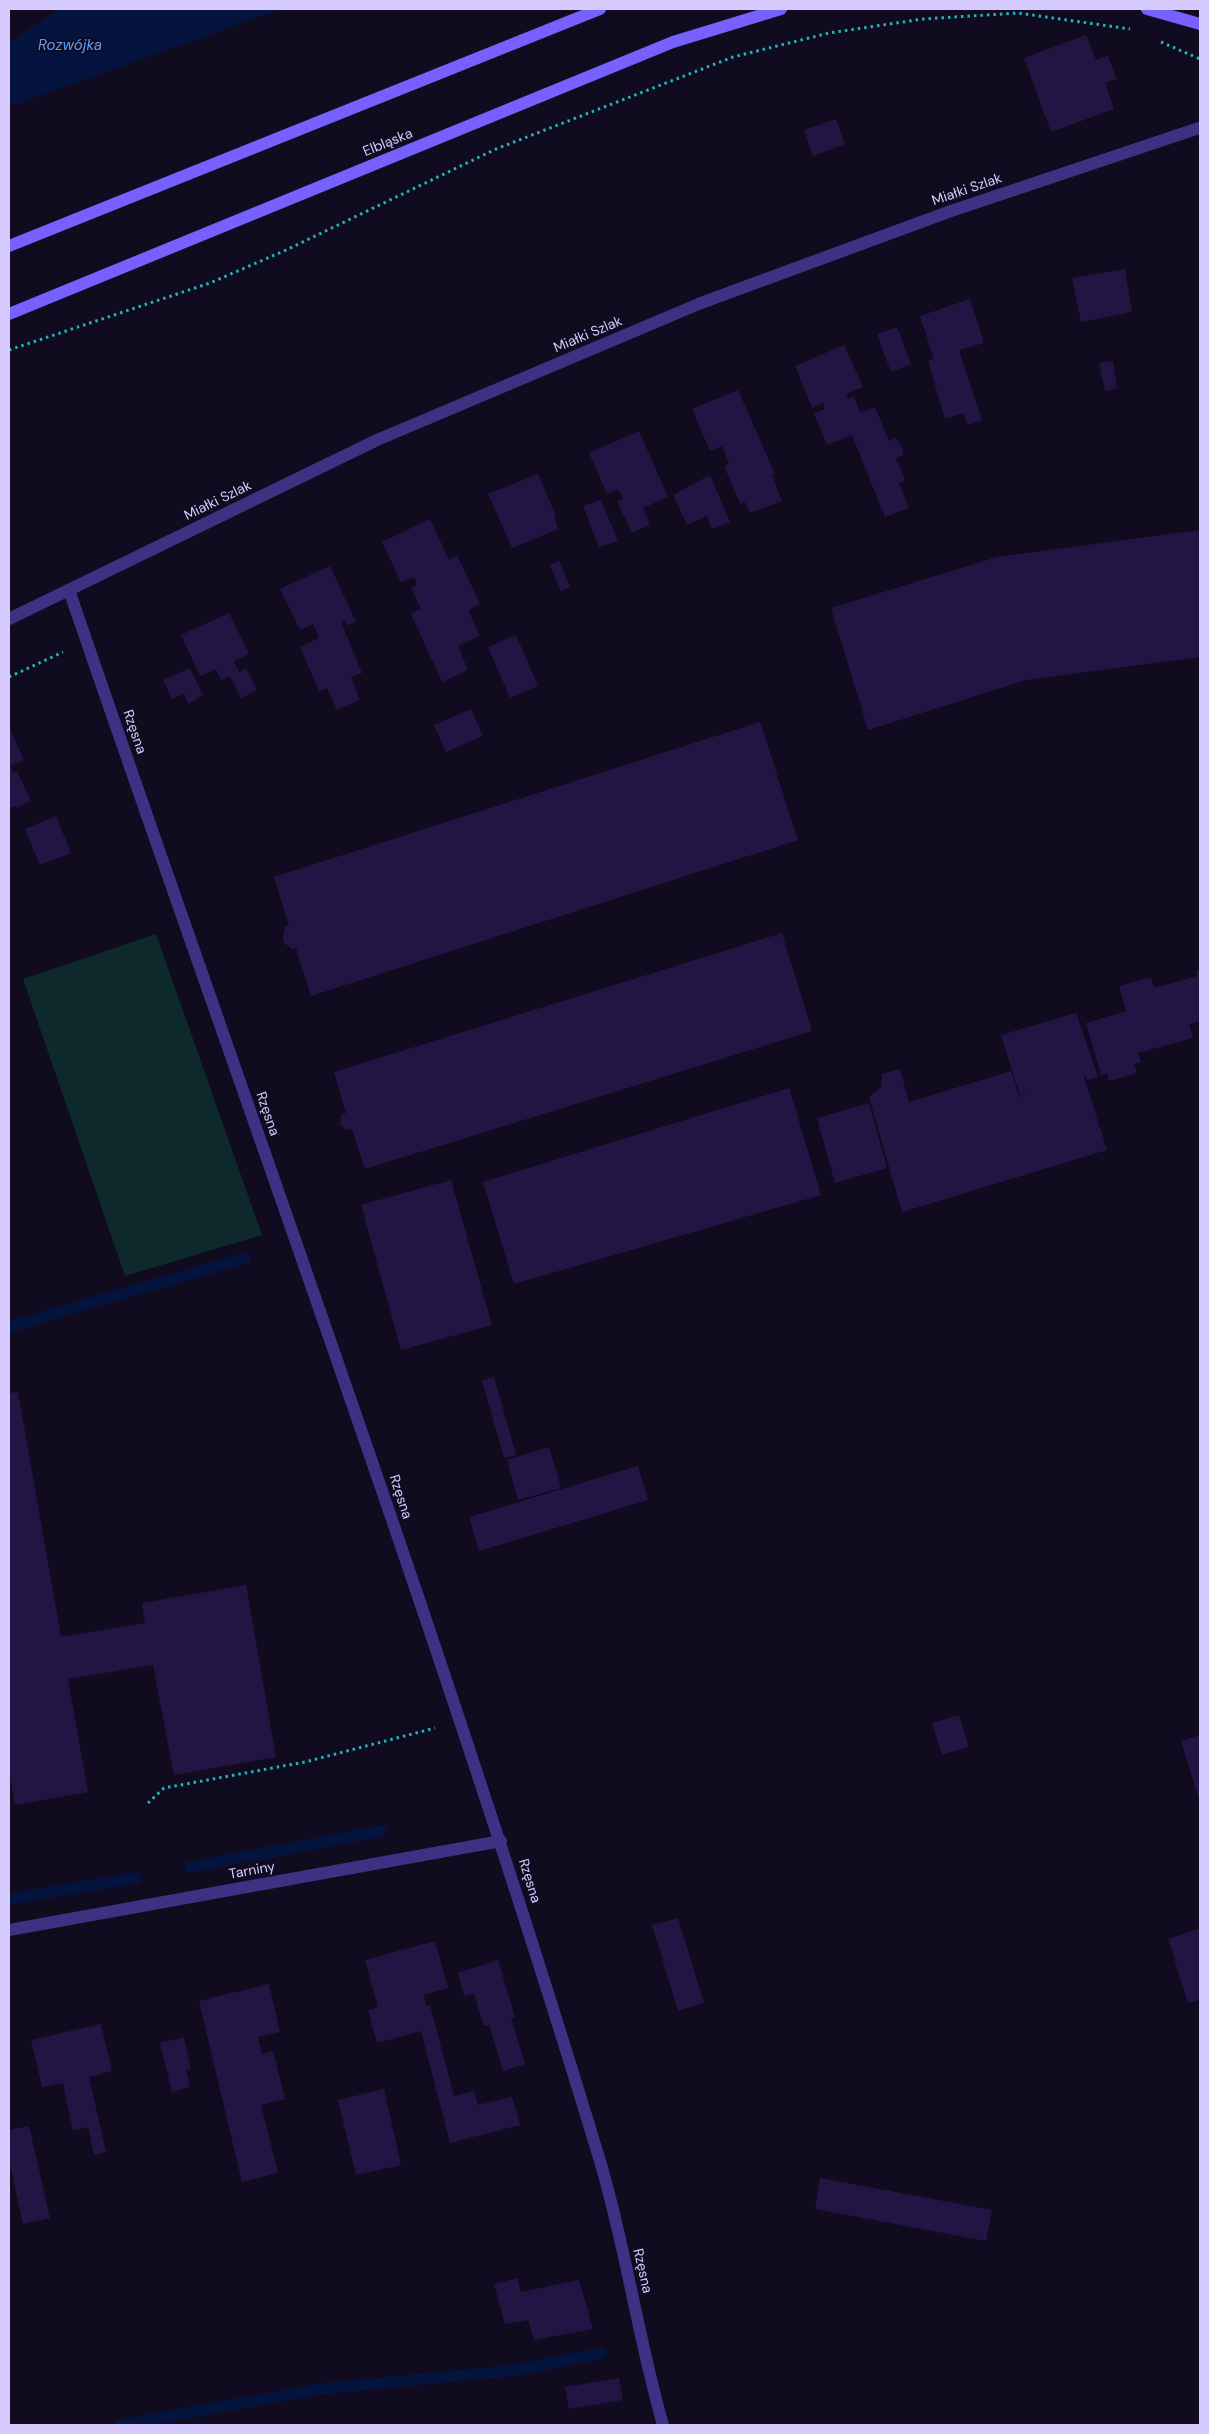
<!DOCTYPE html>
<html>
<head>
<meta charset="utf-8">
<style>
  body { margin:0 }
  #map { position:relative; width:1209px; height:2434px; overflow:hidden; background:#110b20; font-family:"DM Sans",sans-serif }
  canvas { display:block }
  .frame { position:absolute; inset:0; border:10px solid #d6caff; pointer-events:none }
</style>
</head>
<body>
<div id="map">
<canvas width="1209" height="2434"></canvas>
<div class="frame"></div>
</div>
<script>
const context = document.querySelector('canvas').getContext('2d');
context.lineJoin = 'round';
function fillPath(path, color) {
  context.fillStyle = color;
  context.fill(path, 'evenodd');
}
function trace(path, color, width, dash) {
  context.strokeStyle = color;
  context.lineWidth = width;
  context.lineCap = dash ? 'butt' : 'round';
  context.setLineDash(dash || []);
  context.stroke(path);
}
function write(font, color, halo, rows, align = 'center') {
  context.font = font + ' "DM Sans",sans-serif';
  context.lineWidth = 4;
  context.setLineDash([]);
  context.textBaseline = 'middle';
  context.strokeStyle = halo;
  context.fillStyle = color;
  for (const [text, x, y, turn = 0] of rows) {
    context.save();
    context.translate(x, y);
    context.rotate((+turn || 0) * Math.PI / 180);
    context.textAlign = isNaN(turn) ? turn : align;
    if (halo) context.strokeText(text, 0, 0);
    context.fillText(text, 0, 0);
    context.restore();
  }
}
fillPath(new Path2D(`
  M156 934 262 1235 125 1276 23 979Z`), '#0d292b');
fillPath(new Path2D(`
  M58 9H281L9 107V43Z`), '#05143f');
trace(new Path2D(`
  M9 1327 245 1258
  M191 1867 381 1831
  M9 1899 136 1878
  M121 2425 320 2389 518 2370 601 2353`), '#05143f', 11);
fillPath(new Path2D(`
  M1086 35 1096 60 1108 56 1117 79 1105 83 1114 109 1051 132 1024 58Z
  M836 119 845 144 813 156 804 130Z
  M1125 269 1132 312 1081 322 1072 278Z
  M970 299 984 343 959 350 982 421 967 425 964 413 945 419 928 361 934 359 920 316Z
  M897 327 911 364 891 372 877 334Z
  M844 345 863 387 846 394 848 399 854 396 860 413 875 407 889 441 896 438 903 450V455L896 458 905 480 899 483 909 508 885 517 852 435 827 445 814 413 825 409 823 403 812 408 795 366Z
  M1113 361 1117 388 1105 391 1099 363Z
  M738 390 775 474 772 475 782 501 750 513 745 502 740 504 724 466 729 463 722 446 710 451 692 409Z
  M639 431 668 497 643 508 650 524 632 533 617 501 623 499 618 489 607 494 589 453Z
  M538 474 556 516H554L558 529 512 548 488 494Z
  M710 475 730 522 712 529 707 516 687 525 673 495Z
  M601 500 618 541 599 547 583 506Z
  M430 519 449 560 457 555 480 604 468 610 480 636 458 646 468 670 442 682 411 614 421 609 411 588 417 585 414 577 401 582 382 542Z
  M1200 530V657L1026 680 868 730 831 608 997 557Z
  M559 561 570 587 561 591 550 565Z
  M330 566 356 622 348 625 345 620 341 622 362 673 351 677 360 700 337 710 327 688 319 691 300 647 319 638 313 624 300 630 280 589Z
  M229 613 249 654 234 661 239 672 246 668 257 690 241 698 230 676 221 680 216 669 200 676 181 635Z
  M516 635 538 686 510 698 488 647Z
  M190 668 203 695 188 704 184 693 172 699 163 680Z
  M471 709 483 736 446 752 434 725Z
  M760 722 798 840 311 996 296 948 292 949 284 943 283 937 285 927 289 926 274 877Z
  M9 727 24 760 10 766 13 772 17 771 31 801 16 808 15 806 9 808Z
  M56 816 71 853 40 865 25 829Z
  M782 933 812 1031 365 1169 352 1129 346 1130 340 1124 341 1115 346 1113 334 1072Z
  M1200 970V1021L1189 1024 1193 1038 1138 1053 1141 1062 1134 1064 1137 1073 1109 1081 1107 1073 1101 1075 1086 1023 1126 1011 1119 986 1151 977 1154 988 1197 976 1196 971Z
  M1076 1013 1098 1077 1087 1080 1086 1076 1084 1077 1107 1150 902 1212 869 1097 881 1087 882 1074 900 1069 909 1102 1011 1071 1019 1097 1034 1092 1020 1096 1001 1035Z
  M789 1088 821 1195 514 1284 483 1182Z
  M869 1103 887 1168 835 1183 817 1118Z
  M451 1180 492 1325 401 1350 361 1205Z
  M494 1377 516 1455 504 1458 482 1381Z
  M18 1392 61 1637 145 1623 142 1603 246 1585 276 1757 174 1775 153 1665 68 1679 88 1792 15 1805 9 1771V1393Z
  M549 1447 561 1488 518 1500 507 1460Z
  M638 1466 648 1500 479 1551 469 1517Z
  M959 1715 969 1747 942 1755 932 1723Z
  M1200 1735V1803L1181 1741Z
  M678 1918 704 2003 678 2011 652 1925Z
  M1200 1928V2000L1188 2003 1168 1939Z
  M435 1941 448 1988 424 1995 426 2006 430 2005 454 2096 474 2091 478 2105 512 2097 520 2125 450 2143 421 2031 377 2043 368 2010 378 2007 365 1960Z
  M498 1960 515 2017 511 2018 525 2064 503 2071 489 2025 484 2026 474 1994 464 1996 458 1973Z
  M269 1984 280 2032 258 2037 262 2054 273 2051 285 2099 261 2105 278 2173 242 2182 199 2001Z
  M101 2024 112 2071 89 2077 106 2152 94 2155 88 2127 73 2131 63 2083 42 2087 31 2040Z
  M184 2037 191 2069 186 2070 190 2087 172 2092 160 2043Z
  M384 2089 401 2165 356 2175 338 2100Z
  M29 2126 50 2218 23 2224 9 2160V2130Z
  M820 2178 992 2210 986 2241 815 2209Z
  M517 2278 521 2292 579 2280 593 2329 534 2340 528 2320 505 2324 494 2284Z
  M619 2378 623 2400 569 2409 565 2387Z`), '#231543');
trace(new Path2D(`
  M1161 42 1200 59
  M9 350 210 283 284 251 496 149 733 57 829 33 923 19 1018 13 1130 29
  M9 677 63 652
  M148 1803 164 1788 305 1762 435 1728`), '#22b4bb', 3, [2.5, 4]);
trace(new Path2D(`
  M69 590C248 1113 440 1632 600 2161 626 2248 638 2338 663 2425
  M9 619 377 440 701 303 951 211 1199 128
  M9 1930 501 1841`), '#3d3184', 12);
trace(new Path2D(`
  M1147 9 1200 24
  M9 246 600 9
  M9 314 673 42 781 9`), '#7661ff', 12);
write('14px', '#d6caff', '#110b20', [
  ["Elbląska",388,143,-22],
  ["Miałki Szlak",967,190,-19],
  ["Miałki Szlak",588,335,-23],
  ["Miałki Szlak",218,501,-26],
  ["Rzęsna",134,732,71],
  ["Rzęsna",267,1114,71],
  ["Rzęsna",400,1497,72],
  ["Tarniny",252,1871,-10],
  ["Rzęsna",529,1881,73],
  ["Rzęsna",642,2271,77]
]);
write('italic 15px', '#58a0ff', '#110b20', [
  ["Rozwójka",70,46]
]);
</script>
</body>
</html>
